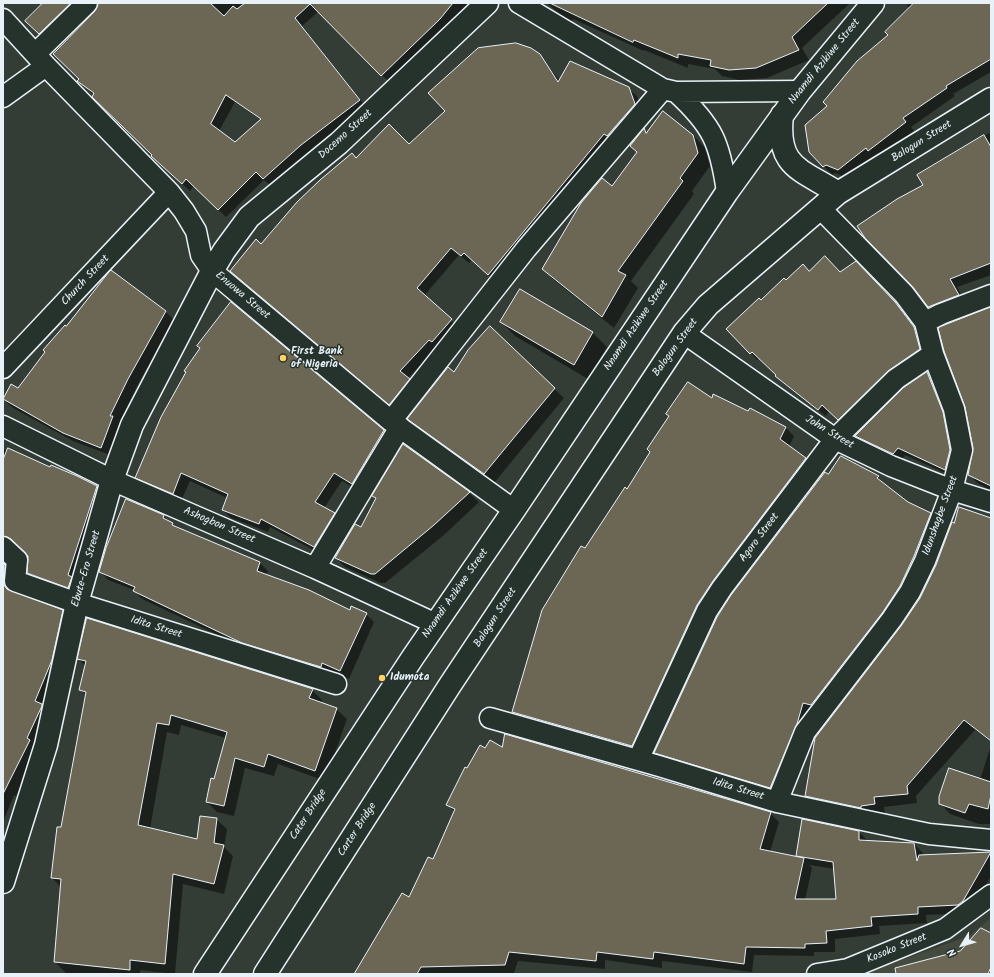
<!DOCTYPE html>
<html>
<head>
<meta charset="utf-8">
<style>
  body { margin:0 }
  #map { position:relative; width:994px; height:977px; overflow:hidden; background:#343d35; font-family:Kalam,sans-serif }
  canvas { display:block }
  .frame { position:absolute; inset:0; border:4px solid #e8f1f8; pointer-events:none }
  .north { position:absolute; left:942px; top:925px; width:40px; height:40px; -webkit-text-stroke:3px #26332d; paint-order:stroke; rotate:233deg; font-size:11px; font-weight:700; line-height:16px; text-align:center; color:#e8f1f8 }
  .north::after { content:''; display:block; margin:auto; width:14px; height:18px; background:#e8f1f8; clip-path:polygon(50% 0,100% 100%,50% 72%,0 100%) }
</style>
</head>
<body>
<div id="map">
<canvas width="994" height="977"></canvas>
<div class="frame"></div>
<div class="north">N</div>
</div>
<script>
const context = document.querySelector('canvas').getContext('2d');
context.lineJoin = 'round';
function fillPath(path, color) {
  context.fillStyle = color;
  context.fill(path, 'evenodd');
}
function trace(path, color, width, dash) {
  context.strokeStyle = color;
  context.lineWidth = width;
  context.lineCap = dash ? 'butt' : 'round';
  context.setLineDash(dash || []);
  context.stroke(path);
}
function write(font, color, halo, rows, align = 'center') {
  context.font = font + ' Kalam,sans-serif';
  context.lineWidth = 3;
  context.setLineDash([]);
  context.textBaseline = 'middle';
  context.strokeStyle = halo;
  context.fillStyle = color;
  for (const [text, x, y, turn = 0] of rows) {
    context.save();
    context.translate(x, y);
    context.rotate((+turn || 0) * Math.PI / 180);
    context.textAlign = isNaN(turn) ? turn : align;
    if (halo) context.strokeText(text, 0, 0);
    context.fillText(text, 0, 0);
    context.restore();
  }
}
fillPath(new Path2D(`
  M991 918V974H861L969 936Z`), '#454a3f');
fillPath(new Path2D(`
  M41 3H86L47 41 26 21 43 5Z
  M99 3H468L448 27 390 83 319 11 302 26 367 108 309 153 271 186 264 180 226 217 194 186 190 191 160 164 94 95 79 81ZM235 102 261 120 235 144 219 131Z
  M547 3H850L802 48 809 60 767 78 740 80 722 76 715 69 688 64V68L644 50V51L573 19 570 23Z
  M909 3H991V72L953 94 955 96 911 127 914 131 878 159 874 156 847 178 835 173 832 175 810 151 828 106 889 35 910 8 907 6Z
  M539 55 560 81 628 88 637 96 643 112 496 282 472 260 469 263 459 255 424 296 459 328 438 347 408 378 417 387 398 412 232 271 356 159 409 145Z
  M644 130 647 133 693 135 705 148 710 166 692 191 694 194 631 281 638 288 614 328 555 281 543 269 612 188 638 152Z
  M991 132V275L957 287 966 304 938 315 913 285 924 186 918 176Z
  M856 263 902 310 921 335 926 356 845 426 829 411 826 416 783 383 760 358 757 360 751 353 762 301 786 281 810 272 840 273Z
  M520 291 593 333 607 347 588 379 515 336 501 322Z
  M231 304 392 439 361 492 342 481 324 508 334 514 342 522 323 555 270 527 268 532 231 518 223 510 227 498 190 481 181 501 145 486 137 477Z
  M991 308V490L977 483 969 474 974 448Z
  M166 312 174 320 136 388 119 424 121 426 110 455 73 441 13 408 4 400 18 389 67 327Z
  M454 373 554 389 564 398 494 483 418 428 409 419Z
  M927 373 934 380 950 420 957 457 952 476 905 455 901 461 863 443 856 436Z
  M712 399 748 412 750 409 786 428 794 436 789 447 814 467 721 589 640 754 521 720 513 712 585 550 627 490Z
  M403 445 469 493 479 502 444 535 385 583H381L345 567 336 558 362 528 376 499 373 496Z
  M3 449 97 486 107 496 78 597 38 583 28 573 29 555 21 548 10 545 3 551Z
  M828 475 878 477 886 486 908 503 931 513 939 522 923 565 820 713 779 796 664 761 655 752Z
  M163 516 177 528 259 562 268 571 266 575 350 611 366 614 374 622 349 679 330 670 329 675 252 651 142 599 134 590 108 580 100 571Z
  M991 519V742L975 730 916 796 917 803 884 807 885 814 871 816 817 806 807 796Z
  M3 564 14 575V593L62 611 72 621 39 750 16 796 14 795 3 822Z
  M79 659 312 690 322 700 321 703 336 709 347 719 325 781 278 764 274 776 245 768 234 816 217 812 207 802 226 738 181 725 179 735 167 732 150 829 198 840 216 819 227 829 224 847 233 856 224 894 183 884 175 974 140 970V974H67L55 962 61 887 52 878 86 695 80 690 86 667Z
  M991 745V824H979L950 814 940 803 980 780Z
  M502 748 770 813 779 822 770 852 800 858 797 855 859 832 868 841 914 844 923 853V856L991 853V876L972 910 967 913 926 915 927 923 879 926 880 934 835 939V952H814V956L754 955 752 972 662 961V968L605 960V969L518 961 514 973 361 974 433 861 455 812 448 805 468 769 485 749ZM809 865 835 869 837 900H805L812 868Z
  M991 934V974H891L961 952Z`), '#0007');
const building = new Path2D(`
  M43 3H71L39 34 25 21Z
  M98 3H210L224 16 233 6 237 9 245 3H453L440 19 381 76 310 4 295 18 360 100 301 145 263 179 256 172 218 210 186 179 182 184 151 156 152 155 92 97 94 93 77 81 79 79 53 54 95 11ZM226 95 261 119 235 142 211 124Z
  M550 3H828L792 37 799 50 756 68 729 70 710 66 711 60 678 54V58L634 40 633 42Z
  M914 3H991V59L946 86 947 88 903 118 906 122 868 151 866 148 838 170 826 165 823 167 809 152 805 125 827 106 823 102 857 61 888 35 885 32Z
  M516 43 531 48 540 54 558 82 570 61 629 87 635 104 607 136 604 134 488 275 464 253 461 256 451 248 417 288 452 319 432 342 429 340 400 371 410 379 389 405 230 271 256 239 261 244 297 202 320 180 352 153 356 158 389 124 409 144 445 111 428 93 478 48Z
  M663 111 693 135 698 153 680 178 683 181 618 271 626 275 602 317 542 269 581 203 602 178 612 186 637 152 630 146 644 128 646 133Z
  M984 135 991 147V263L950 279 959 295 928 307 912 286 865 238 857 226 897 199 923 185 917 175Z
  M825 256 840 272 856 261 895 302 914 327 920 349 888 371 838 420 822 405 818 410 775 376 776 375 752 352 750 354 726 329 759 298 761 300 784 278 786 280 803 264 809 271Z
  M111 270 166 311 128 379 110 416H113L101 448 63 433 3 399 11 384 18 388 45 352 43 350 65 325 66 326Z
  M520 289 593 332 574 365 500 322Z
  M231 302 384 430 352 484 334 473 315 502 335 513 314 547 261 519 259 524 222 510 228 494 181 473 173 494 135 478 161 417 186 372 184 371 200 348 197 346Z
  M991 307V486L968 475 973 448 965 407 944 351 938 328Z
  M490 326 555 388 484 474 407 419 448 367 454 372 468 350Z
  M927 372 943 412 950 450 945 470 898 448 893 454 855 436 903 388Z
  M688 382 712 398 713 394 748 411 750 408 786 427 780 439 806 458 713 581 697 605 632 746 512 712 542 610 581 546 585 548 625 487 627 489 650 452 647 449 669 416 666 414Z
  M403 444 470 492 434 525 375 574H371L335 558 355 524 361 527 376 498 372 496Z
  M8 448 50 467 51 465 77 476 97 486 68 575 72 577 68 588 27 573 28 556 11 539 3 536V460Z
  M841 456 879 476 877 478 908 502 931 513 914 556 900 586 883 612 811 705 803 703 797 724 770 788 654 753 717 617 731 595 825 472 828 474Z
  M126 499 164 515 163 518 173 523 172 525 260 562 257 571 309 590 350 610 351 606 367 613 340 671 322 663 321 667 242 643 133 591 135 587 99 572 106 548Z
  M959 507 991 518V741L964 720 907 786 908 794 874 797 875 804 861 806V808L805 796 815 738 901 626 920 598 936 565 952 522 954 523Z
  M3 563 5 565 4 585 7 589 63 610 52 660 35 701 42 704V706L27 738 30 740 3 794Z
  M87 618 313 689 309 698 337 708 315 771 268 754 264 767 235 758 224 806 206 802 211 778 214 779 227 732 171 715 169 725 157 723 138 825 197 839 200 816 217 818 214 843 224 845 214 884 173 874 165 964 130 960V970L54 962 61 879 51 878 57 827H61L86 692 79 690 86 661 77 659Z
  M505 734 771 812 760 849 804 858 795 899H836L833 862 796 856 802 819 859 831V840L914 843 917 861 919 855 991 852 963 901 958 905 918 907V914L871 917 872 926 826 931 827 943 805 944V948L746 947 744 964 654 952 653 959 597 952 596 961 509 952 505 965 421 967 417 974H354L402 893 409 897 428 857 433 859 455 809 446 805 465 767 467 768 480 745 485 748 490 740 502 747Z
  M949 768 991 782V795L988 809 969 804 965 813 939 804V797Z
  M981 928 991 933V967L988 974H896L895 968 960 951Z`);
fillPath(building, '#6c6755');
trace(building, '#e8f1f8', 1);
const street = new Path2D(`
  M519 3 663 89 676 92 800 91
  M3 19 46 66 169 192 184 211 196 231 201 255 212 271 391 421 514 510
  M35 54 87 3
  M676 92C713 126 720 143 727 192
  M3 97 46 66
  M925 322 941 314 991 295
  M684 333 835 439 891 466 952 490 991 502
  M3 368 169 192
  M391 421 526 249 663 89
  M3 426 112 480 315 568 436 624
  M3 547 17 560 15 581 77 603 336 684
  M315 568 400 427
  M490 718 659 766 777 802 929 834 991 840
  M638 760 707 611 722 588 835 439 896 379 933 354
  M777 802 805 732 892 619 910 592 925 561 952 490 962 450 954 409 933 354 925 322 904 294 820 208
  M817 974 848 969 945 929 991 895`);
const secondary = new Path2D(`
  M782 115C776 168 801 169 838 193
  M3 882 46 745 77 603 112 480 132 425 212 271 224 251 249 217 339 143 487 3
  M205 974 413 657 514 510 727 192 800 91 873 3
  M265 974 450 685 684 333 708 305 838 193 991 99`);
trace(street, '#e8f1f8', 23);
trace(secondary, '#e8f1f8', 25);
trace(street, '#26332d', 20);
trace(secondary, '#26332d', 22);
for (const [x, y, r, color] of [
  [283,358,4,"#ffd166"],
  [382,678,4,"#ffd166"]
]) {
  const dot = new Path2D();
  dot.arc(x, y, r, 0, 2 * Math.PI);
  context.fillStyle = color;
  context.fill(dot);
  trace(dot, '#26332d', 1.5);
}
write('11px', '#e8f1f8', '#26332d', [
  ["Nnamdi Azikiwe Street",825,62,-51],
  ["Docemo Street",346,135,-42],
  ["Balogun Street",922,142,-32],
  ["Church Street",86,281,-47],
  ["Enuowa Street",242,296,40],
  ["Nnamdi Azikiwe Street",637,326,-56],
  ["Balogun Street",676,348,-54],
  ["John Street",829,433,31],
  ["Idunshagbe Street",941,516,-70],
  ["Ashogbon Street",219,526,23],
  ["Agoro Street",760,538,-53],
  ["Ebute-Ero Street",87,569,-74],
  ["Nnamdi Azikiwe Street",456,594,-55],
  ["Balogun Street",496,618,-57],
  ["Idita Street",156,628,17],
  ["Idita Street",738,790,17],
  ["Cater Bridge",309,815,-57],
  ["Carter Bridge",358,830,-57],
  ["Kosoko Street",897,949,-22]
]);
write('bold 11px', '#e8f1f8', '#26332d', [
  ["First Bank",291,352],
  ["of Nigeria",291,365],
  ["Idumota",390,678]
], 'left');
</script>
</body>
</html>
